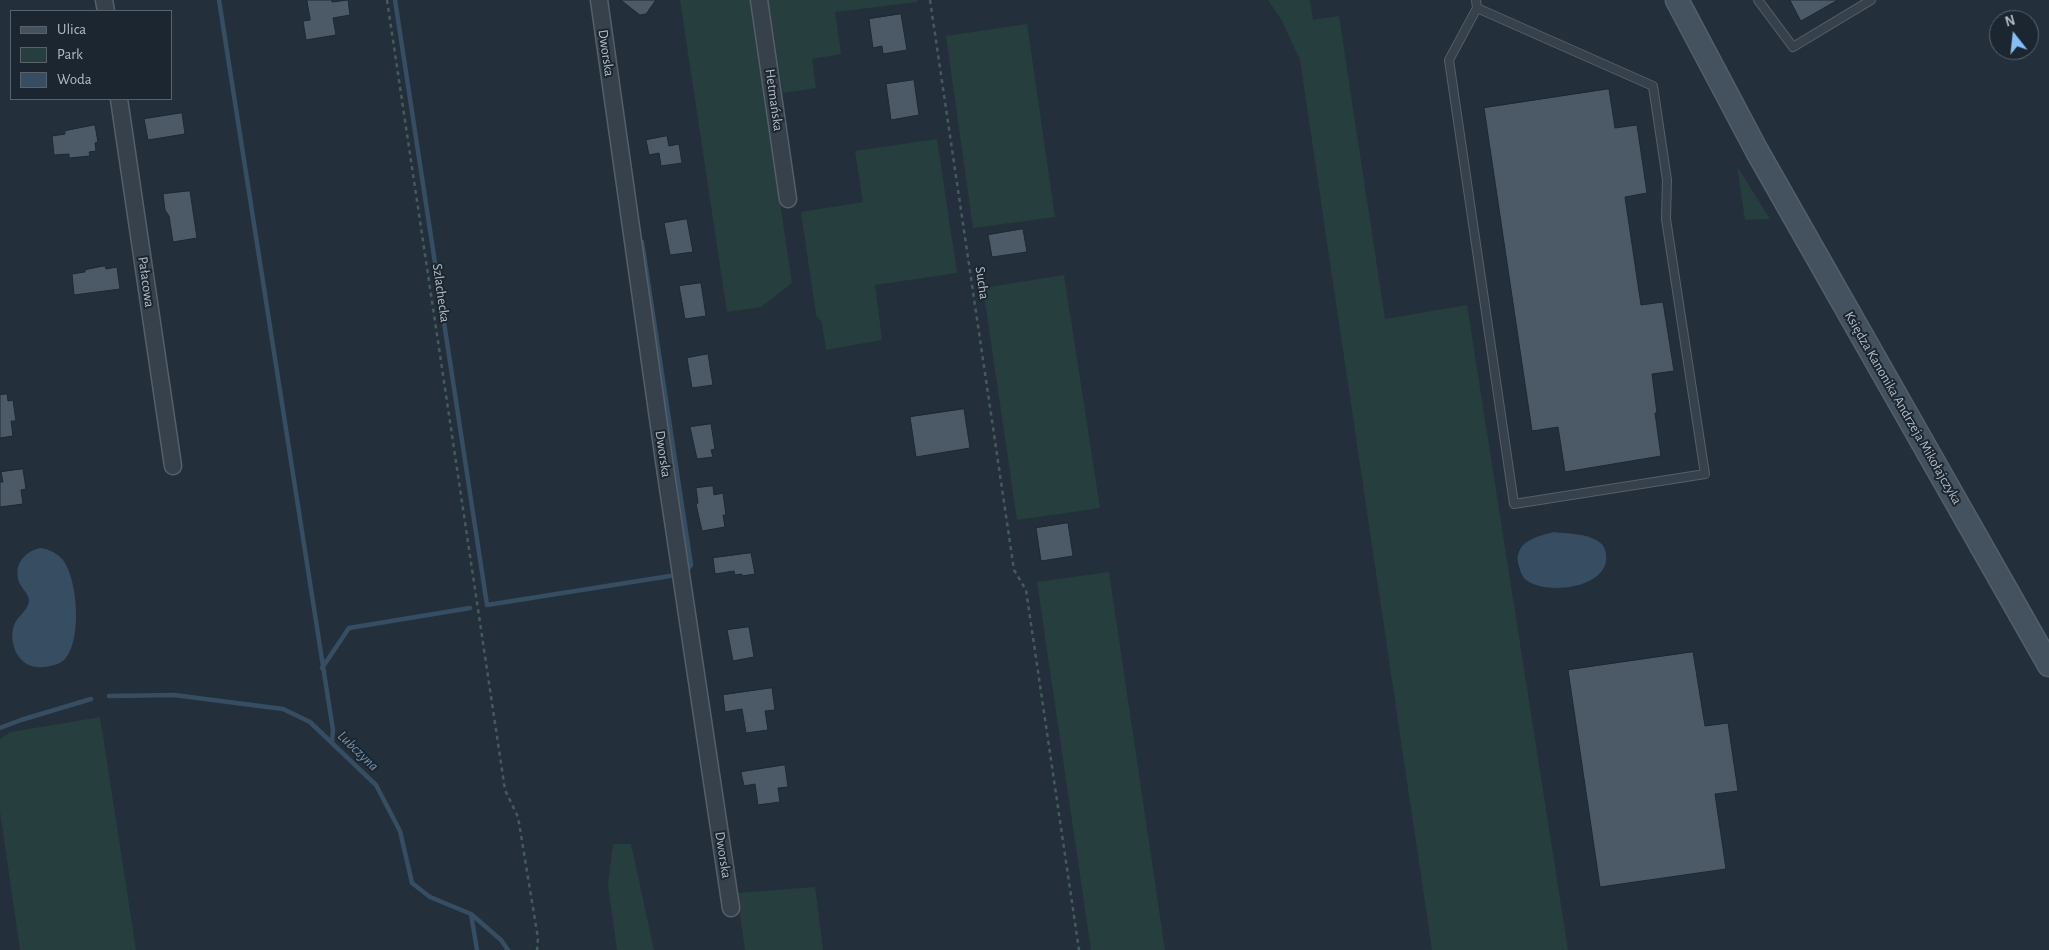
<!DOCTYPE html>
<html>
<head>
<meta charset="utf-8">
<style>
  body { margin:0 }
  #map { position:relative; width:2049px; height:950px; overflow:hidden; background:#23303b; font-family:"Alegreya Sans",sans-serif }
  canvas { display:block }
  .legend { position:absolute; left:10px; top:10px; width:162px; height:90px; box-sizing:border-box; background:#1c2630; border:1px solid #58626c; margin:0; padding:6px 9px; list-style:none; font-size:15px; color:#b2bcc7 }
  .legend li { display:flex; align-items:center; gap:10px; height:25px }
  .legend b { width:25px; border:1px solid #58626c }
  .north { position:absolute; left:1989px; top:10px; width:50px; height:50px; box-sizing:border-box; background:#1c2630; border:1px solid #58626c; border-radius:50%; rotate:344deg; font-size:14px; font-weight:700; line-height:20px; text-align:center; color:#b2bcc7 }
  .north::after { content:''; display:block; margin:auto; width:18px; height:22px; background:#86bef7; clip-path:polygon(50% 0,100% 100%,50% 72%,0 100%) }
</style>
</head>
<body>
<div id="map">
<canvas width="2049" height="950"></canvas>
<ul class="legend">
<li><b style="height:6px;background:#44515f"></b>Ulica</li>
<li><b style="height:14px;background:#263e3d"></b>Park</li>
<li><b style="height:14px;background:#364d62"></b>Woda</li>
</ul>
<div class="north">N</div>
</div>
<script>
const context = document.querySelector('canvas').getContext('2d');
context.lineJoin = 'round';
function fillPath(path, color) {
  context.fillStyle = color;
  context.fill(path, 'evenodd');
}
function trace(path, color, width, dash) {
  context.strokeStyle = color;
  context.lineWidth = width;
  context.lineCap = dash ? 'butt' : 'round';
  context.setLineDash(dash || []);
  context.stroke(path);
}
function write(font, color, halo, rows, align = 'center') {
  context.font = font + ' "Alegreya Sans",sans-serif';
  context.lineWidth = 4;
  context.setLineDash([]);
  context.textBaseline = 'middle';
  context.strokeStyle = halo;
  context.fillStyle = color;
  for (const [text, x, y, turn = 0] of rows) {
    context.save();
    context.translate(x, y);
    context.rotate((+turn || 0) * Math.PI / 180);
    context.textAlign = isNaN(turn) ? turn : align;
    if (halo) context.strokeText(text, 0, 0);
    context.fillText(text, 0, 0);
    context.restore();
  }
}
fillPath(new Path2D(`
  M680 0H750L792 283 761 307 727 312Z
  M768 0H917V2L835 12 841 54 812 59 816 88 783 93Z
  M1268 0H1310L1313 20 1339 16 1385 319 1467 305 1568 950H1432L1300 60 1281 19Z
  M1027 24 1055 217 973 228 946 36Z
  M937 139 957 273 875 285 882 340 826 350 822 323 816 315 801 212 863 202 855 151Z
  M1737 166 1770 219 1745 220Z
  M1064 275 1100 508 1017 520 983 288Z
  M1109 572 1165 950H1091L1037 582Z
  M100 717 136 950H20L0 812V739L11 732Z
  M613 844H631L654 950H617L608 885Z
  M815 887 823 950H745L737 893Z`), '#263e3d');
fillPath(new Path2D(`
  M1554 532C1567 534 1584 533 1596 540 1602 543 1605 547 1606 554 1611 588 1547 596 1526 580 1521 576 1520 569 1518 563 1515 541 1538 536 1554 532Z
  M40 548C49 549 57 553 63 560 78 580 82 640 65 659 60 665 45 668 37 667 17 666 7 640 15 623 19 615 28 610 29 601 29 594 23 590 20 584 12 567 23 552 40 548Z`), '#364d62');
trace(new Path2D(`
  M219 0 333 730 332 742
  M395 0 487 605 670 576
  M642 242 691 565 686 571
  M322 668 349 628 470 608
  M109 696 174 695 283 709 310 722 376 785 400 831 412 883 430 897 471 914 501 940 508 950
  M0 728 21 720 91 699
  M471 914 477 950`), '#364d62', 4.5);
const building = new Path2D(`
  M307 0H332V2L348 0 350 15 333 18 336 35 306 40 303 21 310 20Z
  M621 0H656L646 14 640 15Z
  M1790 0H1838L1801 21Z
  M901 14 907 50 883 54 882 46 873 48 869 19Z
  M914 80 919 115 891 120 886 84Z
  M1609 89 1615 128 1637 125 1647 193 1625 197 1641 305 1663 302 1674 371 1652 374 1657 413H1655L1661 456 1565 472 1558 427 1532 431 1484 108Z
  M182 113 185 134 148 140 144 119Z
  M95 125 98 142 95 143 96 151 89 152 90 156 69 158V154L54 155 52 136 65 134V131Z
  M667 136 669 146 679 144 682 163 661 166 659 153 649 155 646 140Z
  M190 191 197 238 173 242 169 216 165 210 163 194Z
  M687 219 693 252 670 255 664 223Z
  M1023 229 1027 252 992 257 988 235Z
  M105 266 106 269 117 267 120 289 74 295 72 274 85 272V270Z
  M701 283 706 316 685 319 679 286Z
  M708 354 713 385 692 388 687 358Z
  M7 394 8 401 13 400 16 421H11L13 436 0 438V395Z
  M964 409 970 448 916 457 910 417Z
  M711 424 715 449 711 450 713 457 697 459 690 427Z
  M23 469 26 489 21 490 23 504 0 507V482H3L1 472Z
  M713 486 714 495 723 493 726 515H723L725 527 702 531 696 504 698 503 696 488Z
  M1068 523 1073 556 1041 561 1036 528Z
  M751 553 755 574 742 576V574L735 575 734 571 715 574 713 558Z
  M749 627 754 657 733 661 727 630Z
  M1693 652 1705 726 1728 723 1738 791 1715 794 1726 869 1600 887 1568 670Z
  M772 688 775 710 765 711 768 730 746 733 742 709 725 712 723 695Z
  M785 765 788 787 778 788 780 802 758 805 755 784 744 786 741 772Z`);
fillPath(building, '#4c5a67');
trace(building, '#1e2832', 1);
const service = new Path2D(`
  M1476 0 1477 8 1449 60 1514 504 1705 474 1666 219 1667 180 1653 86 1477 8
  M1758 0 1793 47 1871 0`);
const minor = new Path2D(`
  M104 0 106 11
  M599 0 664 461 731 908
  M759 0 788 199
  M119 99 173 466`);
const secondary = new Path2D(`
  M1677 0 1757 151 2049 665`);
trace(service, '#555f69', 10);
trace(minor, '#555f69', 19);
trace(secondary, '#555f69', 25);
trace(new Path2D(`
  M387 0 505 790 518 817 538 938 537 950
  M930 0 1014 570 1026 590 1079 950`), '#445b5b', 2.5, [4, 4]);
trace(service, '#36414c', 8);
trace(minor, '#36414c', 16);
trace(secondary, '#44515f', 22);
write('14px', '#b2bcc7', '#1c2630', [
  ["Dworska",606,53,82],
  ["Hetmańska",774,100,82],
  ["Pałacowa",146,282,82],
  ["Sucha",982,283,82],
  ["Szlachecka",441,293,82],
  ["Księdza Kanonika Andrzeja Mikołajczyka",1903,408,60],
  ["Dworska",663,454,82],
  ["Dworska",723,855,81]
]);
write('italic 15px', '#7290aa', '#1c2630', [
  ["Lubczyna",358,751,44]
]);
</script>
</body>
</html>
